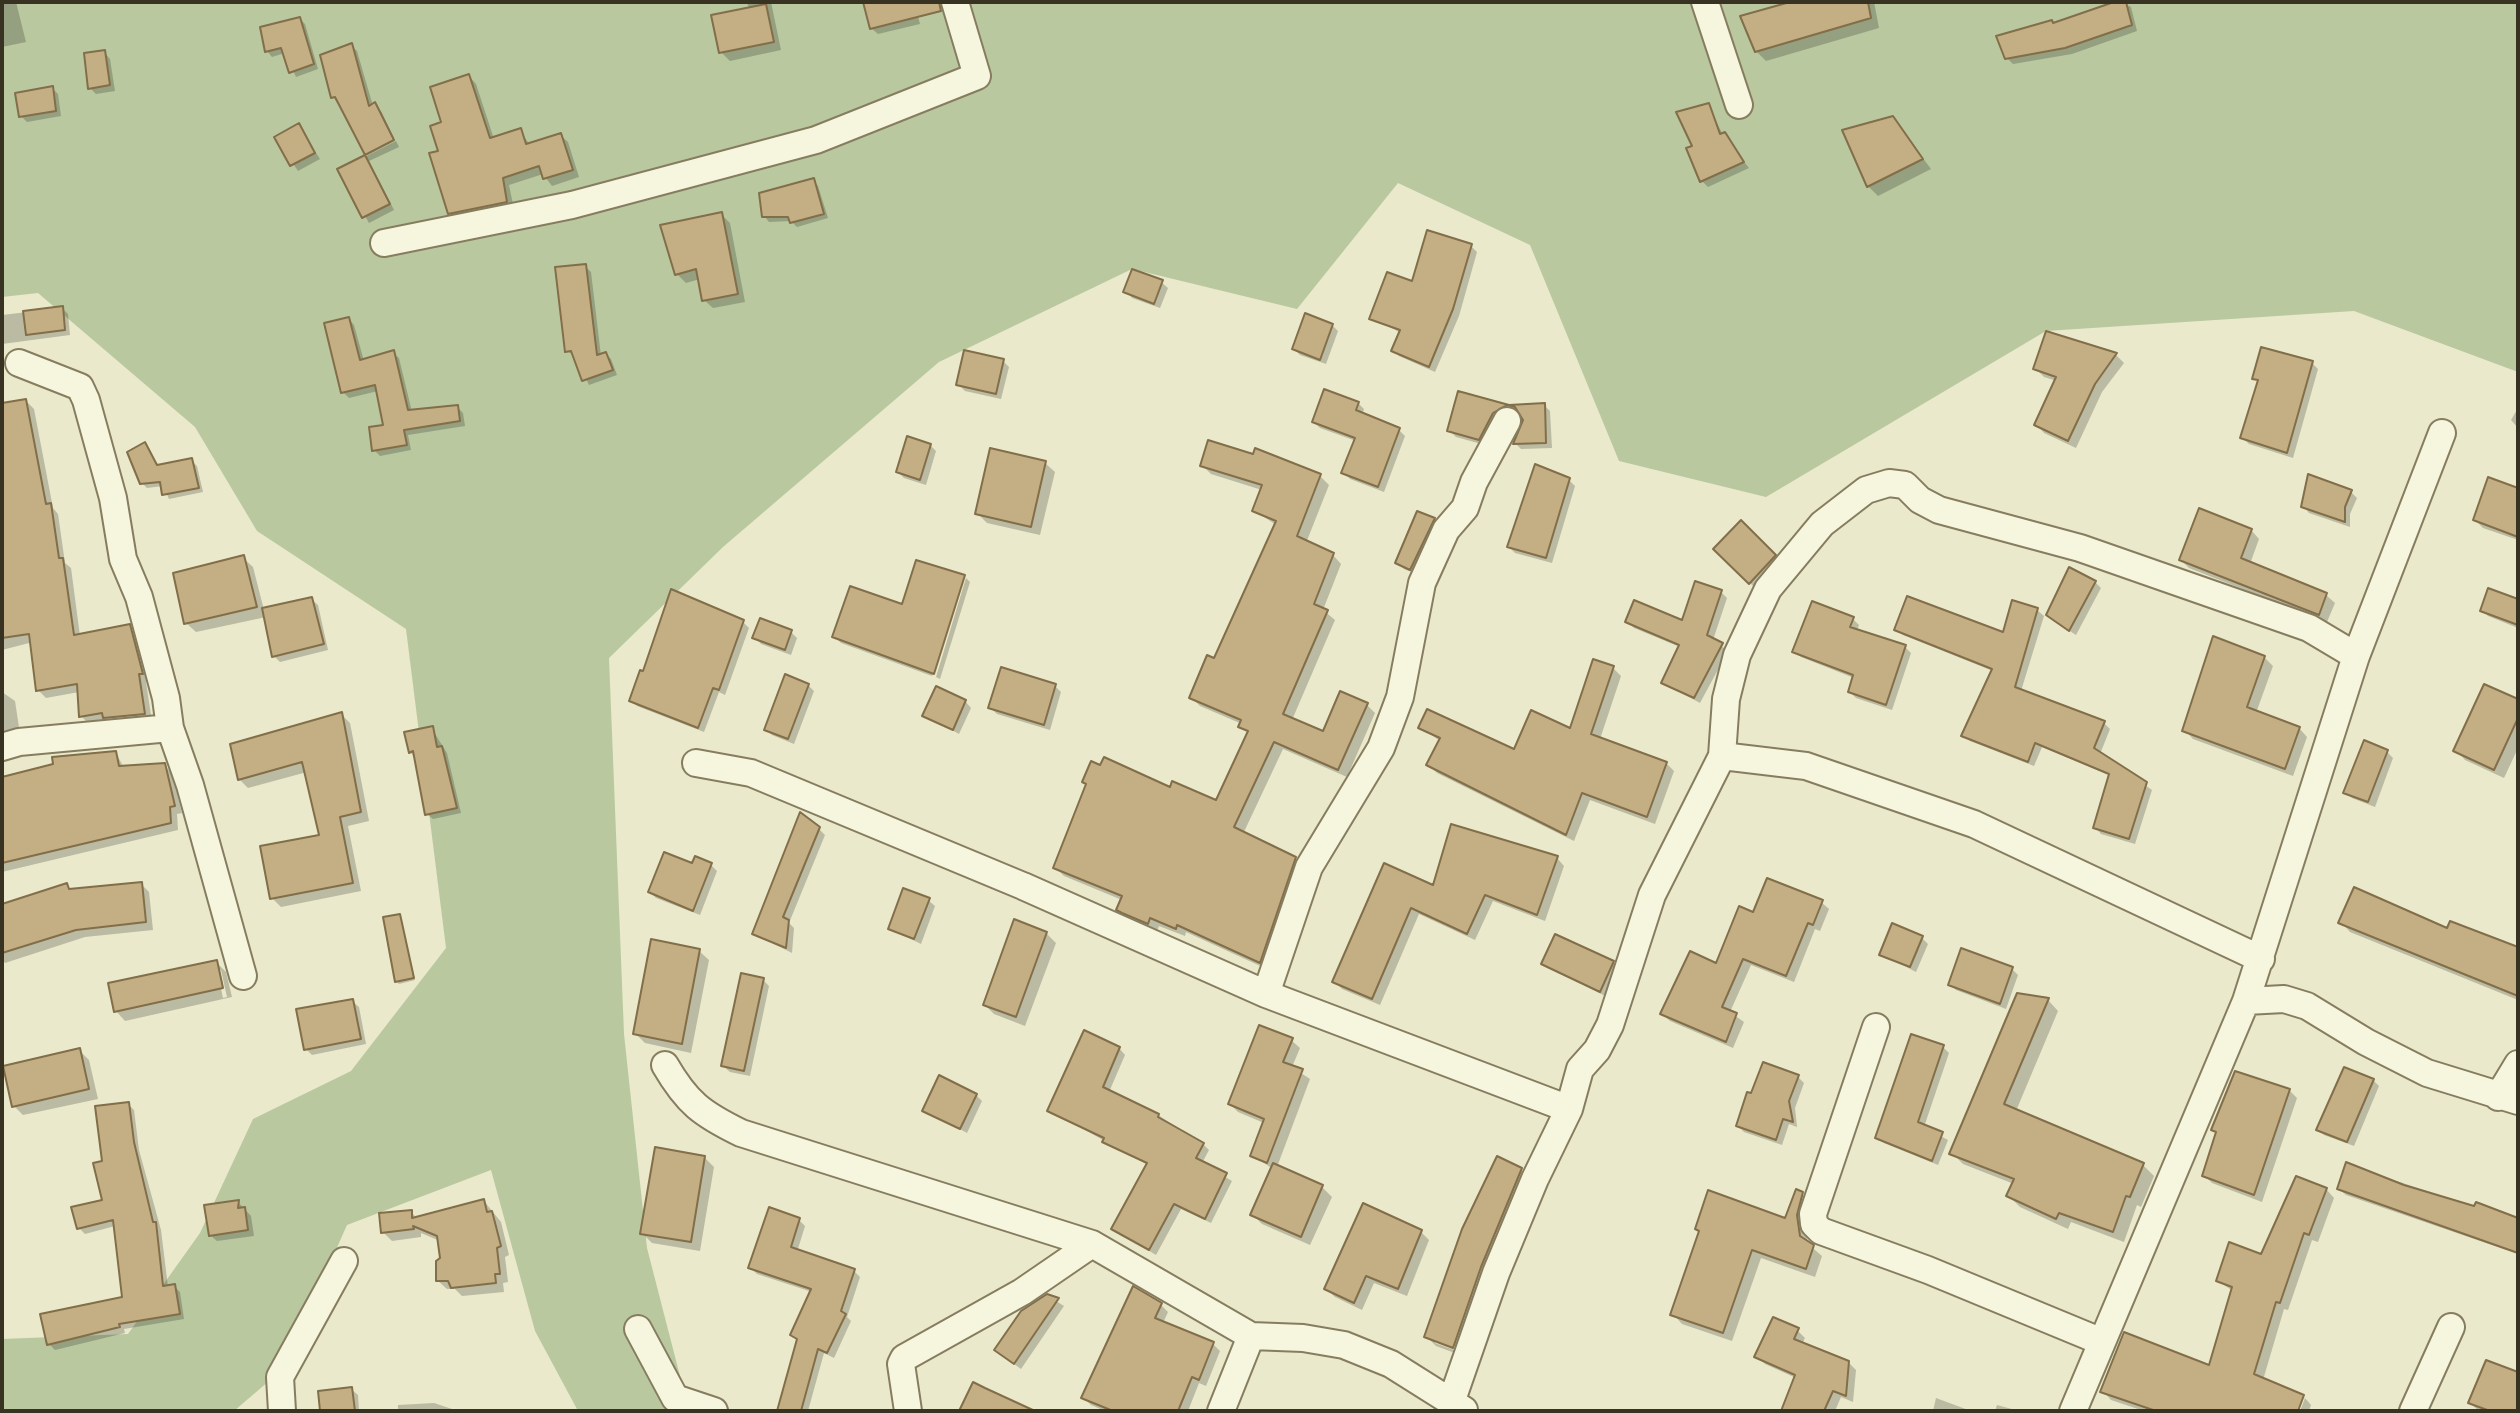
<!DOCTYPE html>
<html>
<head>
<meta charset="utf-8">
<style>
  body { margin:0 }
  #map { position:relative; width:2520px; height:1413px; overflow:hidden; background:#eae9cb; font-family:"Crimson Pro",serif }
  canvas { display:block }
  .frame { position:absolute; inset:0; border:4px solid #383222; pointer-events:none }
</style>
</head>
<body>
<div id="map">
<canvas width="2520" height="1413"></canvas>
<div class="frame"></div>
</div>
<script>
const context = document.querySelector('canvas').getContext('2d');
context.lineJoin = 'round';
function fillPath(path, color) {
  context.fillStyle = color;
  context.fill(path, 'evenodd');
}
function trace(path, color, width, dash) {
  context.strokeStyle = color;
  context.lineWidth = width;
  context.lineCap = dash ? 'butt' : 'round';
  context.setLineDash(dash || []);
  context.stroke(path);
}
fillPath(new Path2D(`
  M2 2H2518V372L2354 311 2046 331 1766 497 1619 461 1530 245 1398 183 1297 309 1132 269 939 362 723 547 609 658 624 1034 647 1248 689 1411H578L535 1331 491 1170 347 1225 283 1369 234 1411H2V1339L128 1334 200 1233 253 1119 351 1071 446 948 406 629 257 531 195 427 38 293 2 297Z`), '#b9c89f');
fillPath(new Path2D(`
  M2 2H16L26 42 2 47Z
  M747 2H771L781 50 730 61 721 52 749 9Z
  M865 2H914L920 24 878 34 871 28Z
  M1797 2H1874L1879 28 1766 61 1756 51Z
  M2121 2 2131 7 2137 31 2072 54 2013 64 2007 58 2054 25Z
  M300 19 305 24 318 69 296 77 285 53 272 57 267 51Z
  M351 45 357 51 373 106 381 111 394 138 366 152 333 96Z
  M104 52 110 59 115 91 96 94 90 88Z
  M469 76 476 84 494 139 520 131 530 145 560 135 568 142 579 177 552 186 543 174 509 185 514 209 457 220 450 213 441 152 443 123Z
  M52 88 58 94 61 116 27 122 21 116Z
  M1708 105 1723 135 1749 168 1708 187 1702 181 1695 147Z
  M1893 118 1931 169 1878 196 1868 186Z
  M298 125 320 159 298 171 276 138Z
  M396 141 399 147 369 161 394 210 369 223 339 170Z
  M813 180 818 186 828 218 797 227 791 221 769 222 764 216Z
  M721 214 730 223 745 302 713 308 704 300 700 279 686 283 677 274Z
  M1471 246 1477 252 1459 316 1435 372 1399 356 1393 350 1401 333 1372 318 1413 284Z
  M585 266 591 272 601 356 606 354 611 359 617 375 589 385 575 356 567 351Z
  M1161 282 1168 288 1160 308 1132 298 1126 291Z
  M62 308 68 314 70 335 2 344V315Z
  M349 319 354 325 364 361 393 353 399 358 412 412 457 407 463 413 465 426 408 435 411 450 380 456 374 450 385 427 378 391 349 398 343 392Z
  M1332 325 1338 331 1326 364 1300 355 1294 349Z
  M2047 333 2116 355 2124 363 2102 392 2076 448 2044 433 2036 424 2057 381 2044 377 2036 369Z
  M1003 361 1009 367 1001 399 965 391 958 384Z
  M2312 363 2318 369 2293 458 2249 444 2243 438 2259 383 2255 378Z
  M1459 394 1508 407 1544 405 1550 411 1552 448 1521 449 1515 443 1525 420 1514 410 1499 419 1485 445 1456 437 1450 431Z
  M26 401 34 409 53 508 58 514 65 563 71 568 80 636 129 626 137 634 150 681 146 682 152 722 89 724 81 716 79 692 46 698 38 690 33 642 2 650V405Z
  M1358 403 1364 409 1362 415 1399 430 1405 436 1384 492 1350 479 1344 473 1356 441 1320 428 1314 422Z
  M2518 408V428L2511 420Z
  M145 444 159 467 192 461 197 466 203 492 169 499 163 486 147 488 142 483Z
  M930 445 936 451 926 485 904 478 898 472Z
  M1256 451 1320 476 1329 485 1306 543 1333 555 1341 564 1323 610 1335 620 1292 720 1324 734 1366 704 1375 713 1347 777 1283 749 1243 834 1295 858 1304 867 1269 970 1186 932 1185 936 1159 926 1157 931 1127 918 1118 909 1122 900 1064 876 1055 867 1171 790 1217 802 1249 734 1242 724 1200 706 1191 697 1215 660 1276 525 1254 510 1262 490 1211 474 1202 465 1254 457Z
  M1045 463 1055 472 1040 535 987 523 977 513Z
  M1568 479 1575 486 1552 563 1515 553 1509 547Z
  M2518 490V540L2483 528 2475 520Z
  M2351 492 2357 498 2350 514V527L2309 513 2303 506Z
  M1434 520 1440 526 1417 574 1404 569 1397 562Z
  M1741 523 1780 562 1756 589 1716 549Z
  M2251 530 2259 539 2250 564 2326 595 2335 603 2327 622 2189 568 2181 560Z
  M243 558 253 567 264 610 311 599 318 605 328 650 280 662 274 656 266 617 196 632 186 623Z
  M964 576 932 676 841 643 835 637Z
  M966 578 970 582 940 679 936 677Z
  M2095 582 2101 588 2076 635 2054 621Z
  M1721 592 1727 598 1713 640 1728 651 1700 703 1663 683 1680 647 1634 628 1628 622 1683 623Z
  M2518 601V628L2488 616 2482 610Z
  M2037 610 2044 616 2021 691 2104 723 2110 729 2100 754 2152 790 2135 844 2101 834 2095 827 2111 776 2042 747 2034 766 1970 741 1964 735 1993 671 1903 635 1896 629 2004 635Z
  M1853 619 1859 625 1857 631 1905 647 1911 653 1892 710 1856 698 1850 692 1854 678 1801 657 1795 651Z
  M743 622 749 628 725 695 719 692 704 732 637 706 631 700 645 674Z
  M791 632 797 638 791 655 761 644 755 637Z
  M2264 657 2273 666 2256 713 2299 728 2307 737 2293 776 2193 739 2185 730Z
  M1613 668 1621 676 1600 739 1666 763 1674 771 1655 824 1590 800 1574 841 1437 773 1429 765 1440 741 1420 727 1515 752 1571 731Z
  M808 685 814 691 794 744 772 735 766 729Z
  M1055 686 1061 692 1050 730 997 714 991 708Z
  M2 692 15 701 20 734 2 737Z
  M965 701 971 708 959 734 925 715Z
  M2518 701V748L2504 778 2465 760 2456 750Z
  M341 714 350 723 369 821 348 826 361 891 281 907 272 898 322 837 307 772 248 788 239 779Z
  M432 729 447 753 461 813 433 819 427 814 416 758 410 752Z
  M2387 752 2393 758 2375 807 2352 798 2346 792Z
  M116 753 124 768 164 765 172 773 182 813 177 814 178 830 2 872V779Z
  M819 829 825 835 789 923 794 928 792 953 754 934Z
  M1557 858 1564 866 1545 921 1493 901 1475 940 1419 914 1380 1005 1342 989 1334 981 1385 866 1434 887Z
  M693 865H711L717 871 700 915 656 898 650 892Z
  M141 884 149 892 153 930 85 937 5 963 2 959V906L67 886 72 891Z
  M928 900 935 906 921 944 890 929Z
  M1821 902 1829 909 1820 931 1815 929 1794 982 1751 965 1730 1012 1744 1022 1733 1048 1670 1021 1662 1014 1718 966 1754 914Z
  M400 916 415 980 399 984 397 982Z
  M2341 922 2449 930 2518 949V1000L2350 932Z
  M1046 933 1056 943 1025 1026 994 1014 985 1005Z
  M1922 938 1928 944 1916 972 1881 954Z
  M699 951 709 960 691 1053 645 1043 635 1033Z
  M216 962 226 972 232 997 125 1021 116 1011ZM217 970H221L227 997 223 998Z
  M1613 963 1619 969 1607 997 1543 964Z
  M2012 969 2018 975 2006 1009 1956 990 1950 984Z
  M763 980 769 986 750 1076 730 1072 723 1066Z
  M2048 1000 2058 1011 2016 1111 2143 1165 2154 1176 2141 1207 2137 1205 2124 1242 2071 1222 2068 1229 2020 1207 2009 1196 2014 1184 1963 1164 1952 1153Z
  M352 1001 359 1007 366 1044 312 1055 306 1049Z
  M1291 1040 1300 1048 1292 1067 1310 1079 1277 1167 1322 1187 1332 1197 1310 1245 1262 1224 1253 1215 1273 1169 1252 1155 1264 1123 1238 1112 1230 1104Z
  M1943 1047 1949 1053 1924 1127 1948 1140 1938 1165 1884 1143 1878 1137Z
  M1119 1048 1125 1055 1109 1092 1158 1115 1203 1144 1209 1150 1202 1163 1232 1181 1211 1223 1181 1209 1156 1255 1113 1229 1148 1165 1049 1110Z
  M79 1050 89 1060 98 1099 23 1115 14 1106Z
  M1798 1077 1804 1083 1795 1108 1797 1127 1789 1124 1782 1145 1744 1132 1738 1126Z
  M2373 1080 2379 1086 2354 1146 2324 1135 2318 1129Z
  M2289 1090 2297 1098 2262 1202 2212 1183 2204 1175 2217 1134 2213 1130Z
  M976 1095 982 1101 967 1133 925 1110Z
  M128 1104 134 1110 139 1150 161 1230 168 1287 174 1286 180 1292 184 1319 124 1329 125 1333 55 1350 49 1344 124 1298 115 1226 85 1234 79 1228 104 1201V1162Z
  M704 1157 714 1167 700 1251 652 1243 642 1233Z
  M1498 1159 1521 1170 1531 1179 1463 1356 1436 1346 1427 1337ZM1435 1339 1463 1349 1462 1353 1435 1343Z
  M2348 1165 2518 1221V1254L2346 1195 2339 1189Z
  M2326 1189 2334 1198 2318 1242 2312 1240 2288 1310 2284 1309 2263 1380 2303 1396 2295 1411H2144L2111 1400 2103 1391 2210 1368 2233 1291 2218 1281 2262 1257Z
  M1802 1194 1812 1203 1805 1225 1808 1244 1822 1256 1815 1277 1761 1258 1732 1341 1682 1324 1673 1314 1787 1221Z
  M484 1201 501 1222 509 1255 505 1257 508 1282 503 1283 504 1292 462 1296 455 1289H447L438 1281 440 1241 421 1233V1237L392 1241 383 1232 411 1212 417 1218Z
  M238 1202 251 1216 254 1236 217 1241 210 1235Z
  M799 1220 805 1226 797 1252 854 1271 860 1277 847 1317 851 1321 834 1358 824 1353 808 1411H781L799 1341 792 1334 812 1292 757 1274 751 1268Z
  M1421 1232 1429 1240 1407 1296 1374 1283 1362 1310 1335 1297 1326 1289Z
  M1048 1296 1064 1306 1021 1369 1003 1356Z
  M1161 1305 1168 1312 1163 1323 1213 1344 1220 1351 1206 1386 1199 1383 1188 1411H1105L1091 1405 1084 1398Z
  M1797 1330 1805 1338 1802 1344 1848 1362 1856 1370 1853 1402 1841 1397 1835 1411H1783L1796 1378 1765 1364 1757 1356Z
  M2518 1374V1411H2479L2470 1403Z
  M351 1389 358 1395 359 1411H322Z
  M1936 1398 1971 1411H1933Z
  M2305 1398 2311 1405 2309 1411H2300Z
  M434 1403 458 1411H398V1405Z
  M1997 1405 2019 1411H1995Z`), '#0003');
const building = new Path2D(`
  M863 2H939L941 11 870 29Z
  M1790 2H1868L1871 18 1755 52 1740 16Z
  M2114 2H2126L2132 25 2065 48 2005 59 1996 36 2052 20 2053 23Z
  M766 4 774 42 719 53 711 15Z
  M300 17 314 64 289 73 281 48 265 52 260 27Z
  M352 43 369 106 375 102 394 140 365 155 335 97 331 98 320 55Z
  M105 50 110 85 88 89 84 53Z
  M469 74 490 138 521 128 526 144 561 133 573 170 543 179 539 166 503 178 507 202 448 214 429 153 438 151 430 126 441 122 430 87Z
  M53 86 56 111 19 117 15 93Z
  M1709 103 1720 134 1725 132 1744 162 1700 182 1686 148 1692 146 1676 112Z
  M1893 116 1923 159 1867 187 1842 130Z
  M299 123 315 153 290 166 274 137Z
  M365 155 390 204 362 218 337 169Z
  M814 178 824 214 790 223 788 217H762L759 193Z
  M722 212 738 294 702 301 696 269 675 275 660 225Z
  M1427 230 1472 244 1453 309 1429 367 1391 351 1400 330 1369 319 1387 272 1412 281Z
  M586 264 597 355 606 352 613 370 582 381 571 351 565 352 555 267Z
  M1132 269 1163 280 1154 304 1123 292Z
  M63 306 65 330 26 335 23 311Z
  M1305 313 1333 324 1320 360 1292 349Z
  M349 317 360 360 394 350 408 410 458 405 460 421 404 430 407 445 372 451 369 427 383 425 375 385 341 393 324 323Z
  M2046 331 2117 353 2095 384 2068 441 2034 425 2056 377 2033 369Z
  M2261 347 2313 361 2287 453 2240 438 2258 380 2252 379Z
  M964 350 1004 359 996 394 956 385Z
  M1324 389 1359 402 1356 410 1400 428 1378 487 1341 473 1355 438 1312 422Z
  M1458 391 1509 405 1545 403 1546 443 1513 444 1523 420 1515 407 1507 405 1493 413 1479 440 1447 431Z
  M26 399 46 504 51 503 59 558H63L74 635 130 624 143 674H139L145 714 103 718 102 713 79 717 77 684 36 691 29 634 2 638V403Z
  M907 436 931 444 920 480 896 472Z
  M1208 440 1253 454 1255 448 1321 474 1297 536 1334 553 1314 604 1328 610 1283 714 1323 731 1340 691 1368 703 1338 770 1274 742 1234 827 1296 857 1260 963 1177 925 1176 929 1150 918 1148 924 1122 913 1116 910 1122 896 1053 868 1086 784 1082 782 1091 761 1100 765 1104 757 1170 787 1172 781 1216 800 1248 731 1238 727 1241 720 1189 698 1207 655 1214 658 1276 521 1252 511 1262 485 1200 466Z
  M145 442 157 465 192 458 199 488 162 495 160 482 140 484 127 452Z
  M990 448 1046 461 1031 527 975 514Z
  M1535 464 1570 478 1546 558 1507 547Z
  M2308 474 2352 490 2345 507V522L2301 507Z
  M2488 477 2518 488V537L2473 520Z
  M2199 508 2252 529 2241 558 2327 593 2319 615 2179 560Z
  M1417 511 1435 518 1410 570 1395 563Z
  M1741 520 1776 555 1749 584 1713 549Z
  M244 555 257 607 184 624 173 573Z
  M916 560 965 575 934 674 832 637 850 586 902 604Z
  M2069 567 2096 581 2069 631 2046 615Z
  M1695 581 1722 590 1707 635 1723 643 1694 698 1661 683 1679 645 1625 622 1634 600 1682 620Z
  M2488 588 2518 599V625L2480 611Z
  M671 589 744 620 719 690 713 688 698 728 629 701 640 670 643 671Z
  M1907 596 2003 632 2012 600 2038 608 2015 687 2105 721 2094 748 2147 782 2129 839 2093 828 2109 774 2035 743 2028 762 1961 736 1992 669 1894 630Z
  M312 597 324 644 272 657 262 608Z
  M1812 601 1854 617 1850 627 1906 645 1886 705 1848 692 1853 675 1792 652Z
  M760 618 792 630 785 650 752 638Z
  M2213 636 2265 656 2247 707 2300 727 2285 769 2182 731Z
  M1593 659 1614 666 1591 734 1667 762 1647 817 1582 793 1566 835 1426 765 1440 738 1418 728 1427 709 1514 749 1531 710 1570 728Z
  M1001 667 1056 684 1044 725 988 708Z
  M785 674 809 684 788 739 764 730Z
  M2484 684 2518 699V718L2494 770 2453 751Z
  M936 686 966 700 953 730 922 716Z
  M342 712 361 812 340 817 353 883 270 899 260 846 319 835 302 762 238 780 230 744Z
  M433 726 437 747 442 746 457 808 425 815 413 751 409 753 404 732Z
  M2364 740 2388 750 2368 802 2343 793Z
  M116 751 119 766 165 763 175 806 170 807 171 823 2 863V777L53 764 52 757Z
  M800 812 820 827 783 917 789 920 786 948 752 934Z
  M1451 824 1558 856 1537 915 1485 895 1467 934 1411 908 1372 999 1332 982 1384 863 1433 885Z
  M664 852 692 863 695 856 712 863 693 911 648 892Z
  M1767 878 1823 900 1813 925 1808 923 1786 976 1743 959 1722 1007 1737 1013 1726 1042 1660 1014 1690 951 1716 963 1739 906 1753 912Z
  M142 882 146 922 76 930 2 953V904L67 883 69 889Z
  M2354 887 2447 928 2450 921 2518 947V996L2338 923Z
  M903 888 930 898 914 939 888 929Z
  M400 914 414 978 395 982 383 917Z
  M1014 919 1047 932 1016 1017 983 1005Z
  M1892 923 1923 936 1910 967 1879 955Z
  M1555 934 1614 961 1600 992 1541 964Z
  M651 939 700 949 682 1044 633 1034Z
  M1961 948 2013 967 2000 1004 1948 985Z
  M217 960 223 988 114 1012 108 983Z
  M741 973 764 978 744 1071 721 1066Z
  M2017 993 2049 998 2004 1104 2144 1163 2130 1197 2126 1196 2113 1232 2059 1213 2056 1219 2006 1196 2014 1179 1949 1154Z
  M353 999 361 1039 304 1050 296 1009Z
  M1259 1025 1293 1038 1283 1062 1303 1069 1267 1163 1250 1156 1264 1119 1228 1104Z
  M1084 1030 1120 1047 1103 1087 1159 1114 1158 1117 1204 1143 1196 1158 1227 1173 1205 1219 1174 1204 1149 1250 1111 1229 1147 1163 1102 1142 1104 1138 1047 1111Z
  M1911 1034 1944 1045 1918 1122 1943 1132 1932 1161 1875 1138Z
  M80 1048 89 1089 12 1107 3 1066Z
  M1763 1062 1799 1075 1789 1101 1793 1122 1783 1119 1776 1140 1736 1126 1747 1092 1751 1093Z
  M2344 1067 2374 1079 2347 1142 2316 1130Z
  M2235 1071 2290 1089 2254 1195 2202 1176 2216 1132 2211 1130Z
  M939 1075 977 1094 960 1129 922 1111Z
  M129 1102 134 1142 153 1222H156L163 1286 175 1284 180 1314 119 1324 120 1327 47 1345 40 1314 122 1297 113 1220 77 1229 71 1207 102 1200 93 1163 102 1161 95 1106Z
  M655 1147 705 1156 691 1242 640 1234Z
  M1497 1156 1522 1168 1481 1267 1453 1348 1424 1337 1462 1229Z
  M2346 1162 2404 1185 2474 1206 2476 1202 2518 1218V1253L2337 1189Z
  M1273 1163 1323 1185 1301 1237 1250 1215Z
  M2296 1176 2327 1188 2309 1235 2304 1233 2280 1303 2276 1302 2254 1374 2304 1395 2298 1411H2156L2100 1392 2124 1332 2209 1365 2232 1287 2216 1281 2229 1242 2261 1254Z
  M1796 1189 1803 1192 1797 1215 1800 1236 1814 1245 1806 1269 1752 1250 1723 1333 1670 1315 1699 1231 1695 1229 1708 1190 1785 1218Z
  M484 1199 487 1212 492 1211 501 1246 497 1248 500 1274H495L496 1283 451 1288 448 1281H436V1261L440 1258 437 1236 413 1226 414 1229 381 1233 379 1213 412 1210V1218Z
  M239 1200 238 1208 245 1207 248 1230 209 1236 204 1205Z
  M1363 1203 1422 1230 1398 1289 1366 1276 1354 1303 1324 1289Z
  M769 1207 800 1218 791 1247 855 1269 841 1311 846 1314 827 1353 818 1349 801 1411H777L797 1339 790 1335 811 1289 748 1268Z
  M1133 1286 1162 1303 1155 1318 1214 1342 1199 1380 1192 1377 1178 1411H1113L1081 1398Z
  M1047 1294 1059 1298 1014 1364 994 1350 1021 1311Z
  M1773 1317 1799 1328 1794 1339 1849 1361 1846 1396 1833 1391 1824 1411H1781L1795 1375 1754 1357Z
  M2486 1360 2518 1372V1411H2490L2468 1403Z
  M973 1382 985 1388 1035 1411H959Z
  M352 1387 355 1411H320L318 1391Z`);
fillPath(building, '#c4af85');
trace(building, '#826e49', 2);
const street = new Path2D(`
  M1705 2 1739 105
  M384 243 572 205 816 140 977 76 955 2
  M19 363 80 387 86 400 113 498 123 559 139 597 166 698 170 728 190 785 243 976
  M2 747 19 742 170 728
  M1722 756 1806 766 1974 824 2261 959
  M696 763 751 773 1023 886 1266 994 1569 1109
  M1266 994 1309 867 1381 748 1400 697 1422 583 1446 530 1465 508 1474 482 1507 421
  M2246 1001 2284 999 2307 1006 2366 1042 2427 1073 2518 1101
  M1876 1027 1813 1214 1814 1224 1821 1231 1928 1270 2100 1341
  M665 1065C687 1103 702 1114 741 1133L1092 1244 1251 1336 1303 1338 1344 1345 1391 1364 1464 1410
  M2498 1097 2518 1064
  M638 1329 675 1398 714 1411
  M1452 1400 1496 1273 1535 1179 1569 1109 1580 1069 1597 1050 1610 1025 1652 895 1722 756 1726 699 1737 655 1768 589 1822 524 1866 490 1889 483 1905 485 1920 500 1939 510 2080 548 2309 628 2356 656
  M282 1411 280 1377 344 1261
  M908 1411 901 1364 904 1358 1022 1292 1092 1244
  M1221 1411 1251 1336
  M2073 1411 2246 1001 2356 656 2442 433
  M2413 1411 2451 1327`);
trace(street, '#867d60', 30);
trace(street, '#f6f5dd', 26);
</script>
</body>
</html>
